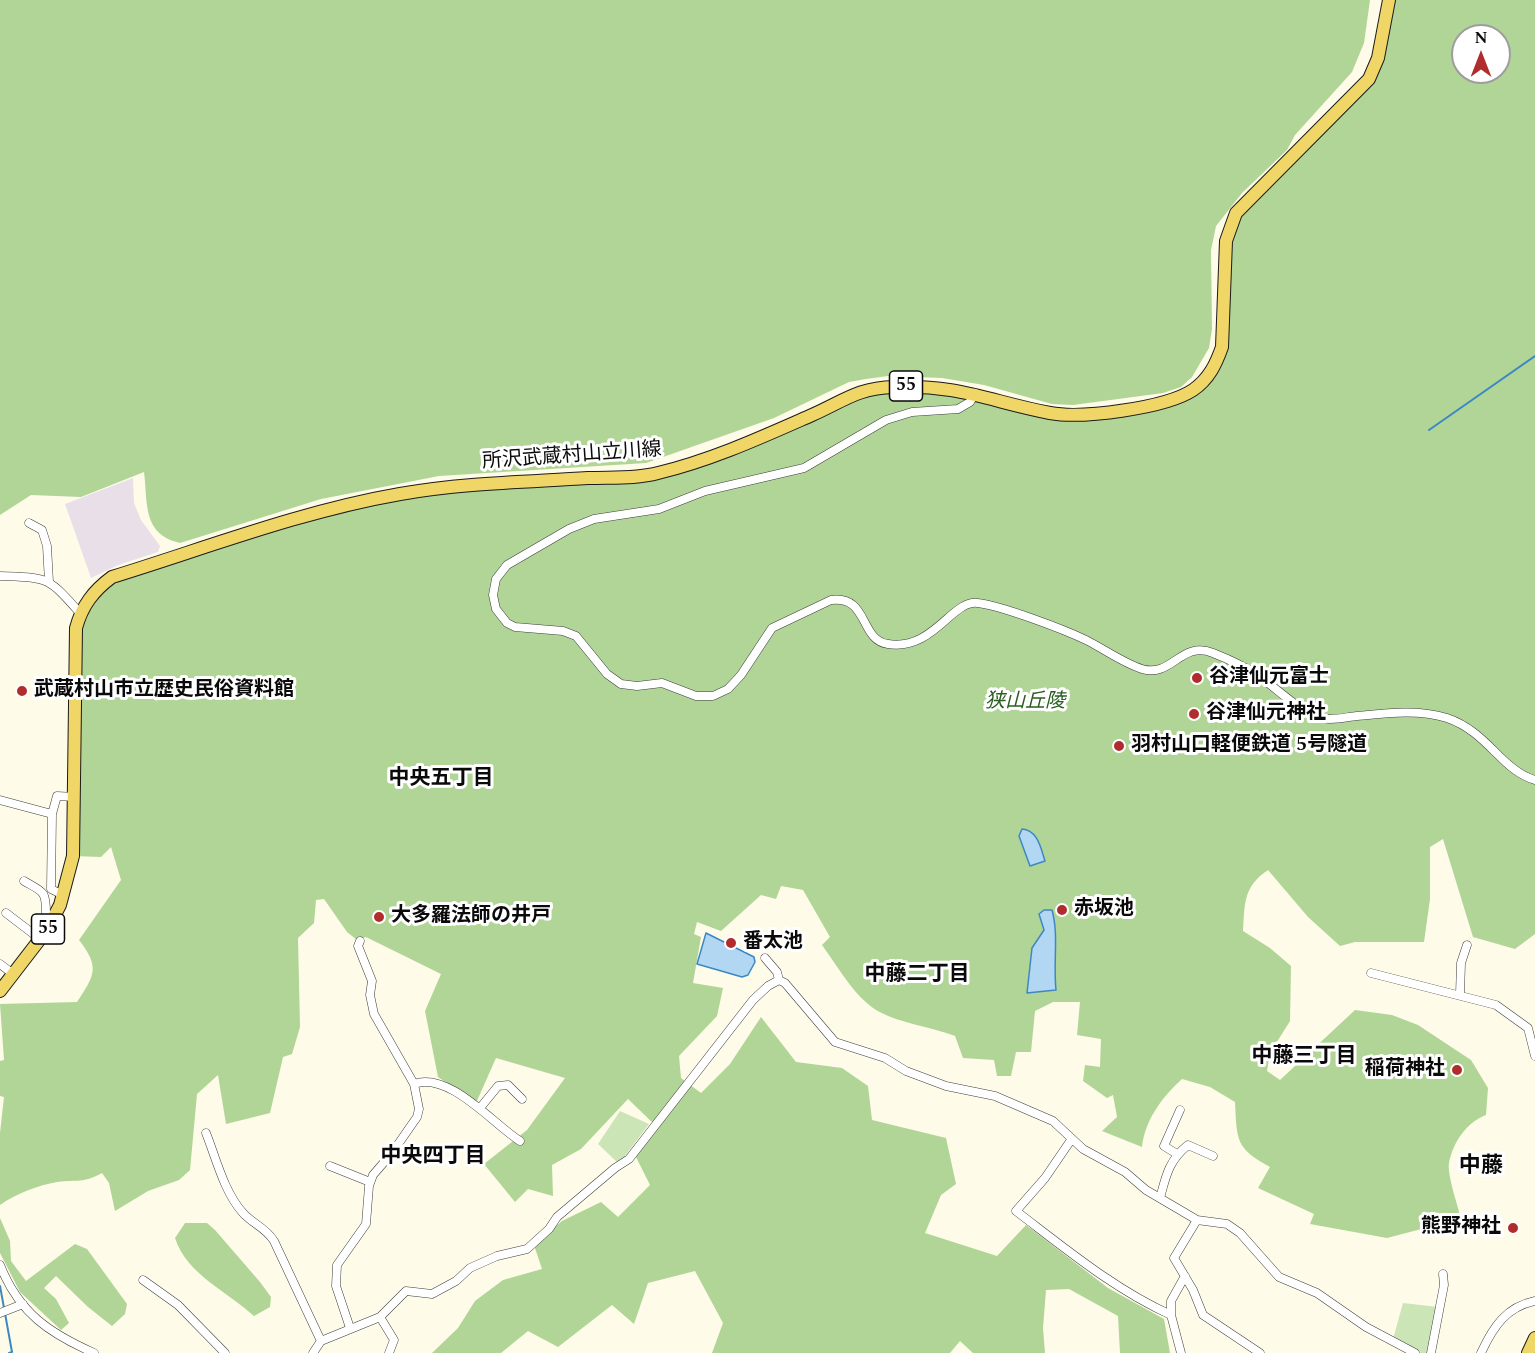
<!DOCTYPE html>
<html>
<head>
<meta charset="utf-8">
<style>
  body { margin:0 }
  #map { position:relative; width:1535px; height:1353px; overflow:hidden; background:#fefbe9; font-family:Spectral,serif }
  canvas { display:block }
  .north { position:absolute; left:1451px; top:24px; width:60px; height:60px; box-sizing:border-box; background:#fff; border:2px solid #9d9d9d; border-radius:50%; rotate:0deg; font-size:16px; font-weight:700; line-height:24px; text-align:center; color:#0a0a0a }
  .north::after { content:''; display:block; margin:auto; width:21px; height:27px; background:#b12c2c; clip-path:polygon(50% 0,100% 100%,50% 72%,0 100%) }
</style>
</head>
<body>
<div id="map">
<canvas width="1535" height="1353"></canvas>
<div class="north">N</div>
</div>
<script>
const context = document.querySelector('canvas').getContext('2d');
context.lineJoin = 'round';
function fillPath(path, color) {
  context.fillStyle = color;
  context.fill(path, 'evenodd');
}
function trace(path, color, width, dash) {
  context.strokeStyle = color;
  context.lineWidth = width;
  context.lineCap = dash ? 'butt' : 'round';
  context.setLineDash(dash || []);
  context.stroke(path);
}
function write(font, color, halo, rows, align = 'center') {
  context.font = font + ' Spectral,"Noto Sans JP",serif';
  context.lineWidth = 6;
  context.setLineDash([]);
  context.textBaseline = 'middle';
  context.strokeStyle = halo;
  context.fillStyle = color;
  for (const [text, x, y, turn = 0] of rows) {
    context.save();
    context.translate(x, y);
    context.rotate((+turn || 0) * Math.PI / 180);
    context.textAlign = isNaN(turn) ? turn : align;
    if (halo) context.strokeText(text, 0, 0);
    context.fillText(text, 0, 0);
    context.restore();
  }
}
fillPath(new Path2D(`
  M133 478 134 503 141 520 160 546 158 552 118 565 91 578 65 504Z`), '#e9dfe9');
fillPath(new Path2D(`
  M620 1111 649 1124 619 1164 598 1144Z
  M1403 1303 1438 1307 1429 1353H1419L1393 1339Z`), '#cce5b6');
fillPath(new Path2D(`
  M0 0H1370L1364 43 1352 72 1295 135 1287 150 1242 193 1216 226 1211 250 1212 329 1209 348 1192 377 1181 387 1163 393 1073 405 1052 404 984 385 942 378 888 376 866 379 849 382 774 418 646 463 439 476 321 499 180 543C142 534 148 503 144 472L81 497 31 495 0 515Z
  M1389 0H1535V934L1515 949 1473 937 1443 839 1430 847V899L1424 942H1355L1340 946 1308 917 1268 870C1243 887 1245 903 1243 931L1270 948 1291 966 1290 1021 1270 1053 1267 1071 1280 1080 1355 1010 1392 1015 1418 1025 1471 1060 1488 1088 1486 1115C1467 1122 1453 1142 1449 1163 1447 1174 1457 1203 1460 1215L1444 1223 1387 1238 1310 1224 1314 1214 1258 1188 1270 1167C1235 1148 1237 1140 1235 1102L1210 1087 1182 1079C1162 1097 1145 1120 1142 1147L1102 1131 1117 1117 1113 1095 1107 1098 1083 1081 1085 1065 1100 1067 1101 1039 1077 1035 1080 1002H1053L1035 1011 1031 1052H1016L1011 1076H997L994 1060 963 1058 955 1036C930 1026 888 1022 868 1004 850 989 836 964 822 945L830 937 803 890 781 886 776 899 761 895 721 931 697 922 694 934 701 937 693 983 723 988 717 1016 679 1056 681 1078 701 1093 730 1064 761 1017 796 1062 842 1068 868 1086 872 1120 946 1138 956 1184 941 1195 925 1233 997 1256 1026 1225 1108 1288 1164 1319 1170 1353H1120L1118 1316 1069 1289 1046 1290 1043 1328 1045 1353H973L960 1341 950 1353H712L723 1323 695 1271 648 1283 634 1324 612 1305 558 1347 528 1331 501 1353H432L458 1328 475 1301 503 1280 542 1269 534 1245 562 1221 601 1202 618 1217 650 1185 636 1157 654 1124 628 1099 581 1149 552 1165 553 1196 528 1189 515 1202 484 1164 527 1130 565 1078 496 1058 476 1103 438 1077 425 1011 441 974 366 937 357 940 347 932 324 899 316 900 314 923 298 938 300 1027 292 1054 283 1057 270 1113 226 1124 218 1075 197 1094 190 1170 179 1180 148 1191 115 1211 109 1183 102 1173C81 1184 79 1179 57 1182 39 1185 15 1194 0 1205V1133L4 1097 0 1096V1061L4 1060 0 1004 77 1002C95 975 100 967 79 940L121 880 111 847 101 857 73 856 76 628 112 577 399 494 655 474 817 413 897 386 1050 413 1176 399 1217 362 1229 227 1369 79ZM1463 36H1499V72H1463Z
  M0 1218 10 1241 11 1261 26 1281 75 1244 87 1249 127 1304 125 1314 112 1326 88 1307 56 1276 44 1288 56 1299 69 1323 61 1330 20 1292 0 1253Z
  M185 1223H207L215 1230 260 1282 271 1297 270 1307 254 1316C227 1291 187 1275 175 1238Z`), '#b0d596');
const water = new Path2D(`
  M1022 829C1038 830 1041 849 1045 861L1030 866 1019 836Z
  M1044 910H1052C1059 935 1053 963 1056 990L1027 993 1032 948 1044 930 1039 914Z
  M706 933 754 957 755 962 748 975 742 977 697 964Z`);
fillPath(water, '#b1d7f2');
trace(water, '#3d88c4', 1.5);
trace(new Path2D(`
  M1429 430 1535 356
  M0 1286 12 1352 9 1353`), '#3d88c4', 2);
const street = new Path2D(`
  M975 393 970 402 958 409 912 412 886 420 804 468 705 491 659 509 594 519 569 529 507 565 496 579 493 595 496 609 507 623 515 627 563 631 576 636 607 674 621 684 637 686 662 683 696 696H713L728 689 741 675 772 628 831 600C869 595 859 640 888 644 934 651 952 599 978 603 1002 606 1063 629 1086 640 1104 649 1123 663 1142 669 1172 678 1181 640 1213 653 1228 659 1244 666 1257 675 1277 688 1298 711 1321 718 1332 721 1346 717 1357 716 1387 713 1418 709 1447 718 1488 732 1501 770 1535 780
  M29 523 42 530 47 546 49 582
  M0 576C49 578 47 576 80 613
  M0 800 52 814 51 889 63 895
  M52 814 57 796 75 797
  M24 881C43 892 46 890 46 913L54 917
  M6 913 40 939
  M765 958 777 972 779 980 785 983 835 1042 885 1058 906 1071 946 1086 995 1096 1053 1121 1083 1149 1125 1172 1146 1190 1197 1220 1227 1224 1240 1233 1279 1277 1317 1293 1366 1327 1415 1353
  M0 964 13 974
  M1371 973 1496 1005 1528 1028 1535 1056
  M1460 994 1461 963 1467 945
  M414 1084C449 1071 493 1124 520 1141
  M480 1108 498 1086 508 1085 522 1099
  M206 1133C216 1158 224 1192 243 1213 253 1224 266 1228 274 1241L321 1341
  M1071 1140 1045 1178 1016 1211C1066 1249 1114 1289 1171 1315
  M1177 1154 1164 1146 1180 1110
  M330 1166 370 1182
  M1160 1198C1166 1176 1169 1160 1188 1145L1213 1156
  M1197 1220 1174 1258 1193 1290 1203 1315 1260 1353
  M0 1265C19 1313 49 1333 94 1353
  M143 1280 178 1305 225 1353
  M0 1313 23 1304
  M380 1317 394 1340 389 1353
  M350 1328 336 1286 337 1265 366 1224 369 1186 373 1175 392 1153 417 1117 419 1109 414 1084 374 1014 370 995 372 981 358 946 360 941
  M313 1353 321 1341 380 1317 406 1291 432 1294 456 1281 470 1268 497 1256 527 1249 549 1229 557 1217 615 1168 629 1159 753 1000 768 986 779 980
  M1181 1353 1171 1315V1301L1185 1276
  M1431 1353 1444 1285 1443 1274
  M1481 1353C1493 1327 1506 1307 1535 1301`);
const primary = new Path2D(`
  M0 991 47 930 60 905 73 856 76 628C82 606 93 591 112 577 206 548 302 511 400 494 462 483 525 482 588 478 611 477 636 479 658 473 712 460 762 437 812 415 844 401 857 388 894 387 957 384 992 402 1050 413 1082 419 1166 408 1193 390 1209 379 1216 364 1222 347L1226 241 1236 213 1369 79 1378 58 1389 0
  M1528 1353 1535 1338`);
trace(street, '#3d3d3d', 9);
trace(primary, '#1b1b1b', 14);
trace(street, '#fff', 8);
trace(primary, '#f0d567', 12);
for (const [x, y, r, color] of [
  [1197,678,6,"#b12c2c"],
  [22,691,6,"#b12c2c"],
  [1194,714,6,"#b12c2c"],
  [1119,746,6,"#b12c2c"],
  [1062,910,6,"#b12c2c"],
  [379,917,6,"#b12c2c"],
  [731,943,6,"#b12c2c"],
  [1457,1070,6,"#b12c2c"],
  [1513,1228,6,"#b12c2c"]
]) {
  const dot = new Path2D();
  dot.arc(x, y, r, 0, 2 * Math.PI);
  context.fillStyle = color;
  context.fill(dot);
  trace(dot, '#fff', 2);
}
for (const [x, y, w] of [
  [906,386,33],
  [48,929,33]
]) {
  const box = new Path2D();
  box.roundRect(x - w / 2, y - 15, w, 30, 4.5);
  context.fillStyle = '#fff';
  context.fill(box);
  trace(box, '#0a0a0a', 1.5);
}
write('bold 18px', '#0a0a0a', null, [
  ["55",906,386],
  ["55",48,929]
]);
write('20px', '#0a0a0a', '#fff', [
  ["所沢武蔵村山立川線",572,457,-4]
]);
write('bold 20px', '#0a0a0a', '#fff', [
  ["谷津仙元富士",1209,678],
  ["武蔵村山市立歴史民俗資料館",34,691],
  ["谷津仙元神社",1206,714],
  ["羽村山口軽便鉄道 5号隧道",1131,746],
  ["赤坂池",1074,910],
  ["大多羅法師の井戸",391,917],
  ["番太池",743,943],
  ["稲荷神社",1445,1070,"right"],
  ["熊野神社",1501,1228,"right"]
], 'left');
write('italic 20px', '#2a5d20', '#fff', [
  ["狭山丘陵",1025,703]
]);
write('bold 21px', '#0a0a0a', '#fff', [
  ["中央五丁目",441,780],
  ["中藤二丁目",917,976],
  ["中藤三丁目",1304,1058],
  ["中央四丁目",433,1158]
]);
write('bold 22px', '#0a0a0a', '#fff', [
  ["中藤",1481,1168]
]);
</script>
</body>
</html>
